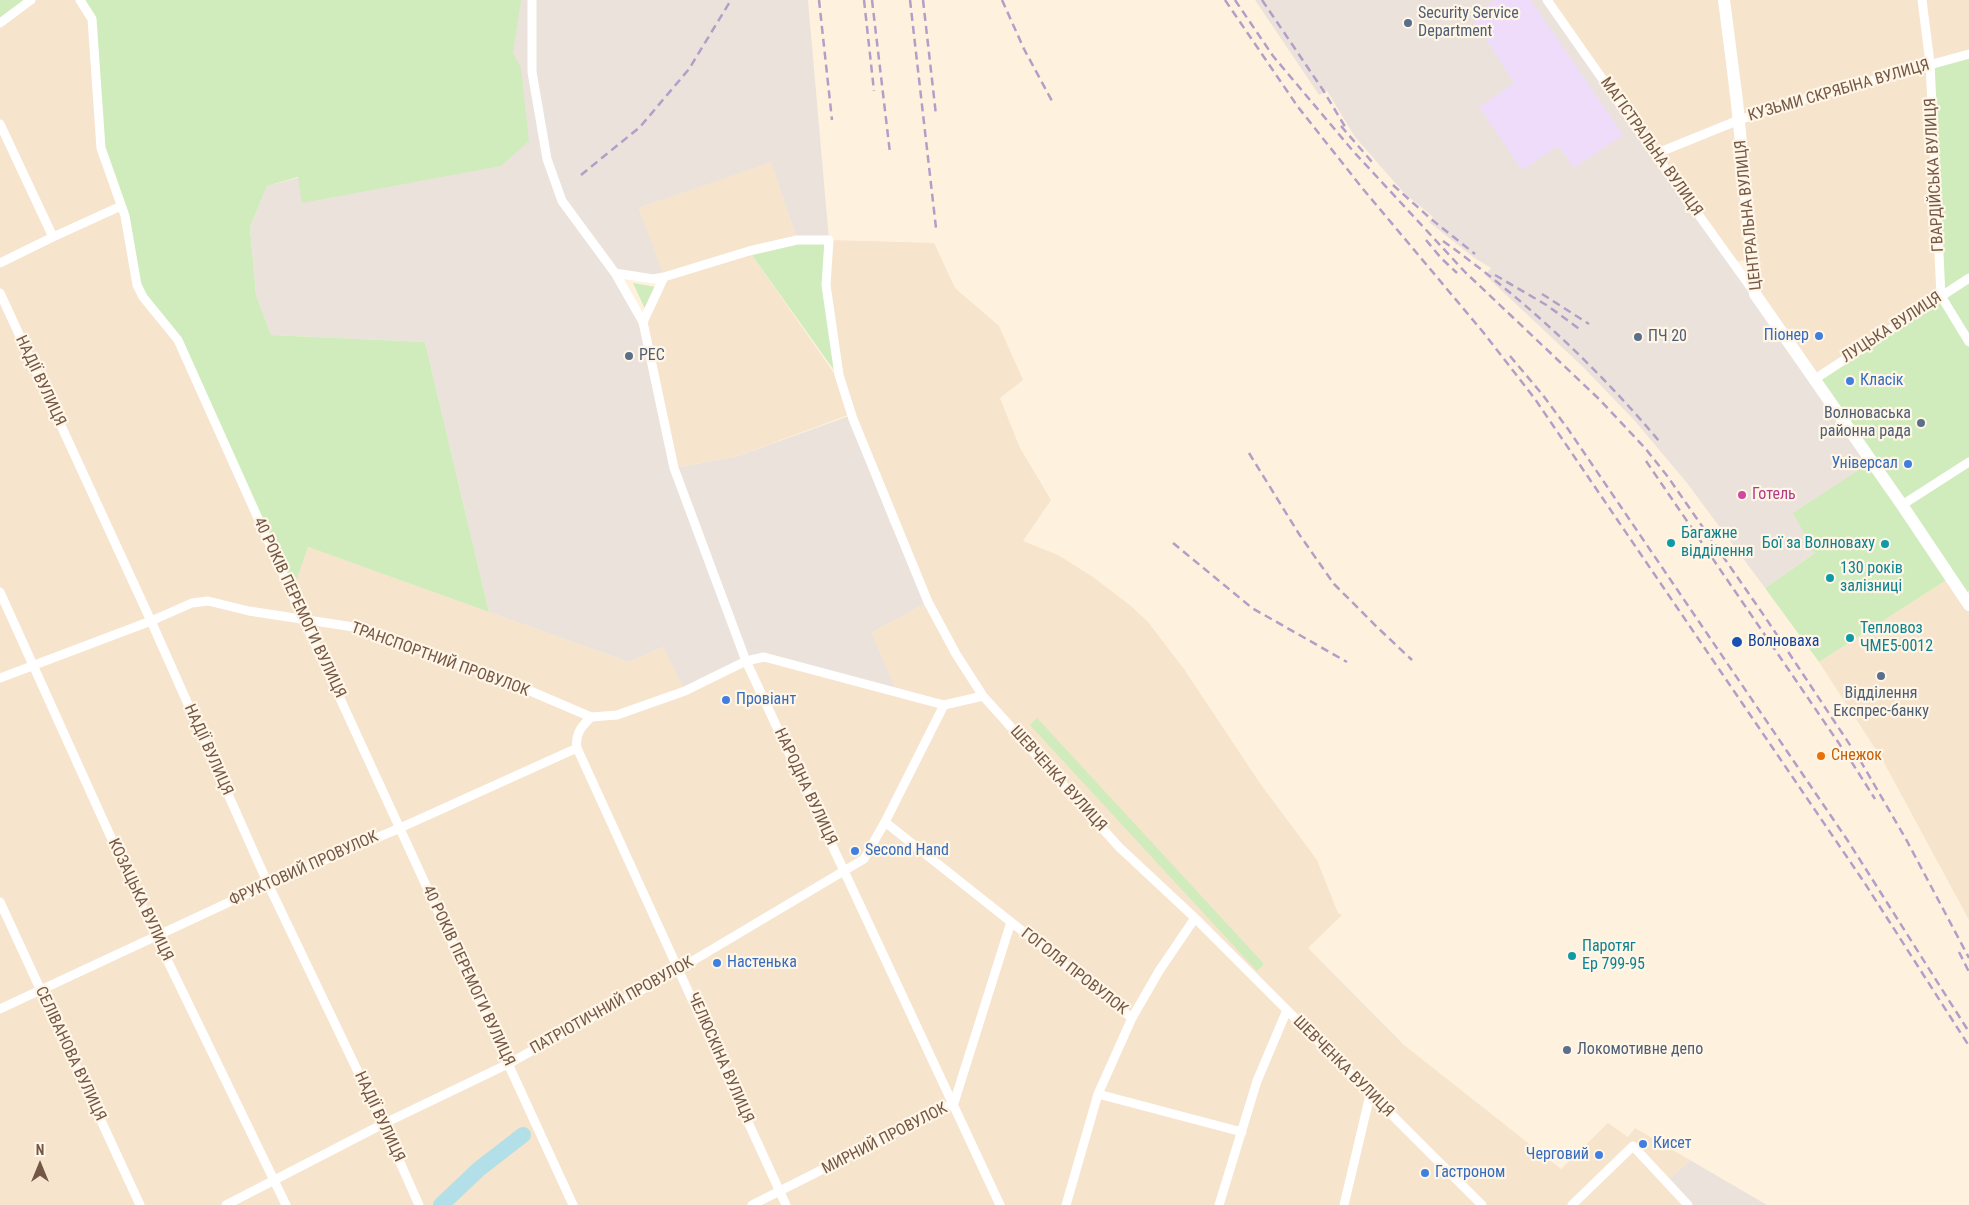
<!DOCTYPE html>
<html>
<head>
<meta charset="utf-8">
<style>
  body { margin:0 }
  #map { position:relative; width:1969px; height:1205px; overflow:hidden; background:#fef2df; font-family:"Roboto Condensed",sans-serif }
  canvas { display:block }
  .north { position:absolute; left:15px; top:1140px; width:50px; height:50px; -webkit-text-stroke:4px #fff6e7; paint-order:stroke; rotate:0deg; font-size:14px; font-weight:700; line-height:20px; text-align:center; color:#755745 }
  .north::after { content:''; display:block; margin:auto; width:18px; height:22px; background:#755745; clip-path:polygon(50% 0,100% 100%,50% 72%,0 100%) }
</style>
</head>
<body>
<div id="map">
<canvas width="1969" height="1205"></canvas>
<div class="north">N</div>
</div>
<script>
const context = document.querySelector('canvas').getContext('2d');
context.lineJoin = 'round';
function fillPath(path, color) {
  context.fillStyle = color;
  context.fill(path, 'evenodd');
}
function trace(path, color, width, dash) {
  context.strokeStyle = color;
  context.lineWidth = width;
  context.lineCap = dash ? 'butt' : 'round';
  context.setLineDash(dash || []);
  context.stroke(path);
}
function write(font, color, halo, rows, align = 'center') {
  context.font = font + ' "Roboto Condensed",sans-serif';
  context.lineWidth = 4.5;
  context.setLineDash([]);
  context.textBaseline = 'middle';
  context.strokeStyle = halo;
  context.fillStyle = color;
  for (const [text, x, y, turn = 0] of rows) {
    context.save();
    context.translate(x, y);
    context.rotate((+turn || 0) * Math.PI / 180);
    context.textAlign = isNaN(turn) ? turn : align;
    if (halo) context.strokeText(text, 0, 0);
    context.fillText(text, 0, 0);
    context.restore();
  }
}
fillPath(new Path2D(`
  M31 0H80L92 19 178 340 292 593 308 547 629 662 663 647 746 661 871 633 926 603 850 416 826 285 829 240 934 243 955 288 999 326 1023 380 1000 398 1020 448 1051 500 1023 541 1058 555 1093 577 1131 606 1148 622 1184 669 1259 782 1317 860 1338 913 1342 915 1308 948 1404 1045 1561 1169 1608 1123 1628 1137 1635 1128 1690 1160 1667 1181 1688 1205H0V23Z
  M1547 0H1719L1748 256 1745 260 1736 262Z
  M1726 0H1969V54L1941 296 1818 378 1758 291Z
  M771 161 797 240 749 251 836 376 848 415 738 456 674 468 643 322 663 277 639 208Z
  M1948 579 1969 611V920L1882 759 1819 662Z`), '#f6e4cd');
fillPath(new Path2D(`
  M496 0H808L829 240H797L771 162 639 208 664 277 616 273 643 322 674 468 738 456 849 416 890 522 926 603 871 633 897 692 764 657 685 691 663 647 629 662 489 612 425 342 271 335 256 295 250 227 267 186 488 128Z
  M1255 0H1547L1868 464 1815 553 1765 588 1687 483 1634 420 1584 368 1485 275 1491 268 1473 257 1429 222 1433 217 1403 192 1355 137 1327 91 1319 95Z
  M1690 1160 1767 1205H1688L1667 1181Z`), '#ebe3db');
fillPath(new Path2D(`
  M1495 0H1531L1623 135 1574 168 1558 146 1522 170 1479 107 1514 83 1472 17Z`), '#efdcfa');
fillPath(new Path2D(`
  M0 0H31L0 23Z
  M80 0H521L513 53 521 68 529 141 501 166 302 203 298 177 267 186 250 227 256 295 271 335 425 342 489 612 308 547 292 594 178 340 143 297 125 216 101 148 92 19Z
  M1969 54V591L1966 593 1818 378 1941 295 1930 63Z
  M829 240 826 285 836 373 749 251Z
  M633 283 656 287 645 309Z
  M1868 464 1948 579 1819 662 1765 588 1815 553 1793 513Z
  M1037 718 1264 964 1257 971 1030 725Z`), '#d0ecbd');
trace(new Path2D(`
  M441 1205 479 1169 523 1135`), '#b3e0e8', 16);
trace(new Path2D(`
  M80 0 92 19 101 148 125 216 137 285 143 297 178 340 292 594 573 1205
  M532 0V72L547 159 562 201 615 273 643 322 674 468 746 661 1000 1205
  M1547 0 1655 154 1754 292
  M1922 0 1930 63 1941 296 1969 342
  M0 23 31 0
  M0 124 53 237
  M1655 154 1739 120 1783 105 1969 54
  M0 263 53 237 121 206
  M615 273 653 279 664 277
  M0 293 151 621 268 884 383 1124 419 1205
  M643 322 664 277 749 251 797 240H829L826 285 839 375 853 419 928 602 956 654 983 696 1119 847 1195 918 1482 1205
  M1815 379 1969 278
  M1902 505 1969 462
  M0 592 156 937 286 1205
  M0 678 151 621 192 603 208 601 249 611 360 628 514 684 591 717 617 715 685 691 746 661 764 657 944 705 983 696
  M577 748 786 1205
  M885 822 1132 1018 1098 1094 1066 1205
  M0 902 140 1205
  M0 1009 268 884 400 828 577 748C575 734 581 727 591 717
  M1132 1018 1159 971 1195 918
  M1098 1094 1242 1132
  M226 1205 383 1124 508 1064 679 969 864 859 885 822 944 705
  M752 1205 954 1103 1011 922
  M1219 1205 1257 1081 1287 1010
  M1344 1205 1370 1095
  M1572 1205 1633 1146 1688 1205`), '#fff', 9);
trace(new Path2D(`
  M1724 0 1737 101 1755 294 1902 505 1969 605`), '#fff', 12);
trace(new Path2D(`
  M819 0 832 120
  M864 0 874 91
  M872 0 890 153
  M910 0 936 228
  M923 0 936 115
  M1002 0 1024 49 1052 101
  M1225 0 1298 107 1363 189 1483 332 1535 399 1864 882 1969 1046
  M1235 0 1273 56 1353 151 1465 272 1599 399 1645 448 1668 477 1765 617 1860 760 1907 841 1969 958
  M1262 0 1323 90 1347 130
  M1341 126 1372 162
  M581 175 640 127 689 69 731 0
  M1393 185 1431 219 1475 254
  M1426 240 1441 258 1457 273
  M1443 241C1523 298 1596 366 1659 441
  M1495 275 1548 306 1582 331
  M1542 294 1589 324
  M1510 356 1542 394 1568 429 1848 841 1969 1032
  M1249 453 1299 534 1334 584 1378 628 1412 660
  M1646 461 1851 761 1875 799
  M1173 543 1252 608 1347 662
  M1959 952 1969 972`), '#b49ec7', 2.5, [8, 5]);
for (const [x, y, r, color] of [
  [1408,23,5,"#5c6f8a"],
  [1819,336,5,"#3f7fe0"],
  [1638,337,5,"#5c6f8a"],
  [629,356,5,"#5c6f8a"],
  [1850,381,5,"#3f7fe0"],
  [1921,423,5,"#5c6f8a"],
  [1908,464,5,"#3f7fe0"],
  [1742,495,5,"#d1479c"],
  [1671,543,5,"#0f9aa8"],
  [1885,544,5,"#0f9aa8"],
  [1830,578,5,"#0f9aa8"],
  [1850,638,5,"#0f9aa8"],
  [1737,642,6,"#1a4fb4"],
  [1881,676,5,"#5c6f8a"],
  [726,700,5,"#3f7fe0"],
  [1821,756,5,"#e8710a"],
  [855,851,5,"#3f7fe0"],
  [1572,956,5,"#0f9aa8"],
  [717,963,5,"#3f7fe0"],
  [1567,1050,5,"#5c6f8a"],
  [1643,1144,5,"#3f7fe0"],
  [1599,1155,5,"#3f7fe0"],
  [1425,1173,5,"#3f7fe0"]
]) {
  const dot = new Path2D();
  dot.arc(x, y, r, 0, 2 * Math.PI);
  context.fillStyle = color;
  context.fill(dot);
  trace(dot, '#fff6e7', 2);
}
write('16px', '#4e5e75', '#fff6e7', [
  ["Security Service",1418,14],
  ["Department",1418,32],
  ["ПЧ 20",1648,337],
  ["РЕС",639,356],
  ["Волноваська",1911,414,"right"],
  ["районна рада",1911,432,"right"],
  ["Відділення",1881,694,"center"],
  ["Експрес-банку",1881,712,"center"],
  ["Локомотивне депо",1577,1050]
], 'left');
write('16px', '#755745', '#fff6e7', [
  ["КУЗЬМИ СКРЯБІНА ВУЛИЦЯ",1839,91,-16],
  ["МАГІСТРАЛЬНА ВУЛИЦЯ",1651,147,55],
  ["ГВАРДІЙСЬКА ВУЛИЦЯ",1935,175,-93],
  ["ЦЕНТРАЛЬНА ВУЛИЦЯ",1749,215,-96],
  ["ЛУЦЬКА ВУЛИЦЯ",1892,328,-33],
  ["НАДІЇ ВУЛИЦЯ",40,381,65],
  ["40 РОКІВ ПЕРЕМОГИ ВУЛИЦЯ",299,608,65],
  ["ТРАНСПОРТНИЙ ПРОВУЛОК",440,660,20],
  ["НАДІЇ ВУЛИЦЯ",208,750,66],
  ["ШЕВЧЕНКА ВУЛИЦЯ",1058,779,48],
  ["НАРОДНА ВУЛИЦЯ",805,787,65],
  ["ФРУКТОВИЙ ПРОВУЛОК",304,869,-24],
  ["КОЗАЦЬКА ВУЛИЦЯ",140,900,65],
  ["ГОГОЛЯ ПРОВУЛОК",1074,972,38],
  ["40 РОКІВ ПЕРЕМОГИ ВУЛИЦЯ",468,976,65],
  ["ПАТРІОТИЧНИЙ ПРОВУЛОК",612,1006,-29],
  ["СЕЛІВАНОВА ВУЛИЦЯ",70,1054,65],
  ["ЧЕЛЮСКІНА ВУЛИЦЯ",720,1058,66],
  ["ШЕВЧЕНКА ВУЛИЦЯ",1343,1067,45],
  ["НАДІЇ ВУЛИЦЯ",379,1117,65],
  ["МИРНИЙ ПРОВУЛОК",885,1139,-27]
]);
write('16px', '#366cbe', '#fff6e7', [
  ["Піонер",1809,336,"right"],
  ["Класік",1860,381],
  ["Універсал",1898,464,"right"],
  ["Провіант",736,700],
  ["Second Hand",865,851],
  ["Настенька",727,963],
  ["Кисет",1653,1144],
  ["Черговий",1589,1155,"right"],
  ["Гастроном",1435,1173]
], 'left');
write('16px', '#b23c85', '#fff6e7', [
  ["Готель",1752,495]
], 'left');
write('16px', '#0d838f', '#fff6e7', [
  ["Багажне",1681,534],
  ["відділення",1681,552],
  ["Бої за Волноваху",1875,544,"right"],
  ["130 років",1840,569],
  ["залізниці",1840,587],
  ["Тепловоз",1860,629],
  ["ЧМЕ5-0012",1860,647],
  ["Паротяг",1582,947],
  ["Ер 799-95",1582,965]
], 'left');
write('16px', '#164399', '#fff6e7', [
  ["Волноваха",1748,642]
], 'left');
write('16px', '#c56008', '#fff6e7', [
  ["Снежок",1831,756]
], 'left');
</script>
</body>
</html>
